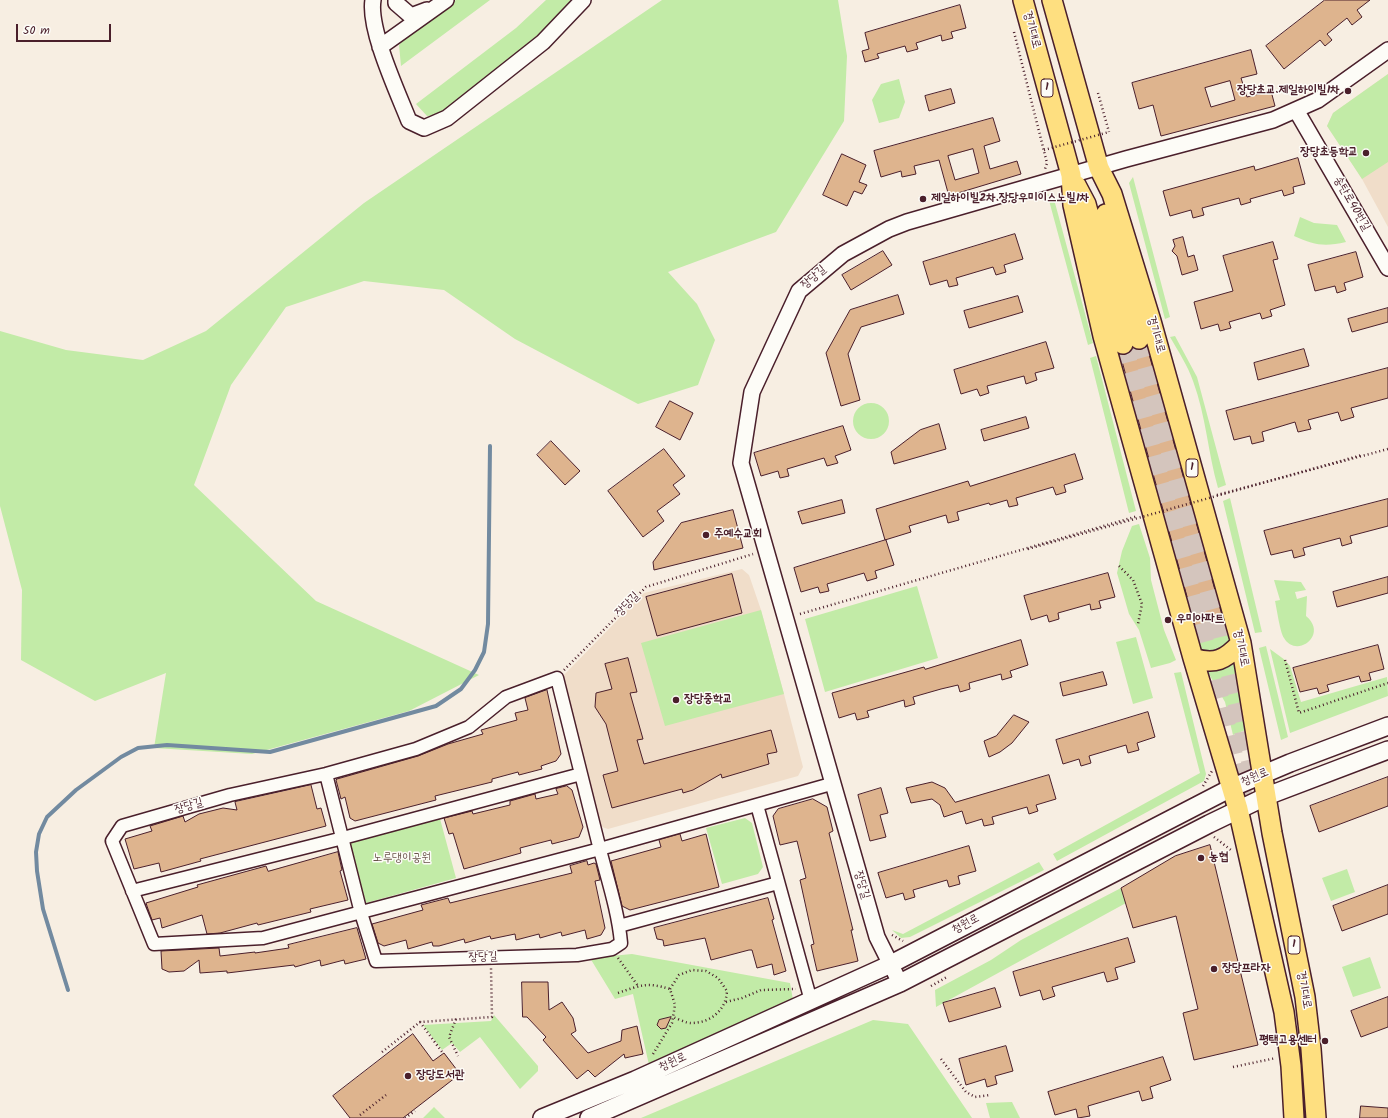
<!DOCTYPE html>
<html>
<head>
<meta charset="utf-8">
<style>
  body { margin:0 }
  #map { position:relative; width:1388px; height:1118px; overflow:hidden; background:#f7eee2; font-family:Kalam,sans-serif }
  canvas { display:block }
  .scale { position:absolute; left:16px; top:24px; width:95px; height:18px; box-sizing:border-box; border:2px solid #4a1f2b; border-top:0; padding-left:5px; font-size:12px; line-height:14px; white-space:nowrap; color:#4a1f2b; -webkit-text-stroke:3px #fdfcf7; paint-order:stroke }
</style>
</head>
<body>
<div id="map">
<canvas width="1388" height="1118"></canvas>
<div class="scale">50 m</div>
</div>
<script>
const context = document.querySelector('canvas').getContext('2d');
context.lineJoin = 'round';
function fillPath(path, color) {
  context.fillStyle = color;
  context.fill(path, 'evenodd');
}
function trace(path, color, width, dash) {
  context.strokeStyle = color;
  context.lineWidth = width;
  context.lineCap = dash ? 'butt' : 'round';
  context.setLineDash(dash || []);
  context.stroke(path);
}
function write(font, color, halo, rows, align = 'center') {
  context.font = font + ' Kalam,"Poor Story",sans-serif';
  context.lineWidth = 3;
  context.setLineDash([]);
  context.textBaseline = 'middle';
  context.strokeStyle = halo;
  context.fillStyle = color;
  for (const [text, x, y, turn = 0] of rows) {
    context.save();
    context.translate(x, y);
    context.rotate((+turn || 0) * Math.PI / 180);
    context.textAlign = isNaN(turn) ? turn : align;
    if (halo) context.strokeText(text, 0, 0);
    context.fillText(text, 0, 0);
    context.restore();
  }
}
fillPath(new Path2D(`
  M1388 74V227L1362 179 1327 126 1333 113Z
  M742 569 749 575 761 610 784 694 803 767 798 776 608 829 599 826 561 678 644 593Z`), '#f0ddc9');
fillPath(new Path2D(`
  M456 0H490L401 66 399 45 410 33Z
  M546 0H574L536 42 441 115 427 116 416 104 516 28Z
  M662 0H838L847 56 844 121 776 232 668 272 697 304 715 340 698 385 638 404 515 339 444 290 364 281 286 307 231 385 194 485 316 601 479 675 409 711 252 754 154 748 166 673 95 701 21 660 22 590 0 506V331L66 350 143 360 206 331 364 203Z
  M1388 74V162L1362 179 1327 126 1333 113Z
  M899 79 905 102 899 118 879 123 872 100 881 84Z
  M1133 177 1170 317 1165 319 1129 183Z
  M1047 193 1055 203 1093 343 1088 345Z
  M1300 217 1314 223 1337 225 1346 242C1324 247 1314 245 1294 236Z
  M1175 336 1197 377 1226 485 1218 488C1208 453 1206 416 1193 381 1188 366 1178 351 1170 337Z
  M1096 356 1136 511 1129 513 1090 358Z
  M853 421a18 18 0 1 1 36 0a18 18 0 1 1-36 0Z
  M1230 498 1262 632 1255 633 1223 501Z
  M1139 524 1150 558 1151 580 1164 630 1176 660 1170 663 1151 668 1139 630 1129 614 1117 573 1122 551 1132 526Z
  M1274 580 1301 582 1306 590 1295 592 1297 599 1307 596 1306 616C1329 635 1296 659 1284 638 1280 632 1277 610 1275 601L1280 600Z
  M917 586 938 658 825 692 805 619Z
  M761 610 784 694 665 726 641 643Z
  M1230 632 1232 641 1218 657 1199 652 1194 641Z
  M1136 637 1153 698 1133 704 1116 642Z
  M1266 646 1288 737 1281 740 1259 648Z
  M1270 649 1285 660 1290 666 1301 702 1387 677 1388 696 1290 733Z
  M1236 654 1241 708 1246 730 1233 735 1225 702 1205 667Z
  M1181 672 1206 774 1204 781 1057 861 1053 854 1200 773 1174 673Z
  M439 815 456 878 366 903 348 840Z
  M745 818 752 823 763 867 758 874 722 884 706 828Z
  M1039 862 1044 870 910 937 901 938 892 930 903 934Z
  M1347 869 1355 892 1331 901 1322 878Z
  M1121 888 1126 903 936 1007 935 990 991 960 1021 940Z
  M632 954 790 983 793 1000 649 1065 633 994 615 999 590 958Z
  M1370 957 1381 988 1353 997 1342 967Z
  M494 1015 538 1066V1071L520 1089 480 1037 460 1052 452 1043 442 1050 423 1025 491 1021Z
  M873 1020 908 1024 972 1118H641Z
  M1012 1102 1020 1118H990L986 1103Z
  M434 1107 445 1118H423Z`), '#c2eba7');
trace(new Path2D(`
  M68 990 43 909 37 871 36 852 39 834 47 817 76 790 121 757 138 748 167 745 270 752 436 706 461 689 475 670 484 652 488 624 490 446`), '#728aa0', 4);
const building = new Path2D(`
  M1325 0H1370L1357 10 1362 17 1352 25 1347 18 1327 34 1332 40 1325 46 1320 40 1284 69 1266 46Z
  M960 5 966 28 951 32 953 38 942 41 941 35 916 43 918 49 907 52 905 46 877 54 879 58 865 62 862 51 869 49 865 33Z
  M1251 50 1257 74 1241 78 1247 97 1271 91 1275 106 1161 136 1153 105 1139 109 1132 83ZM1230 81 1235 100 1211 107 1205 88Z
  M951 89 955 103 929 111 925 96Z
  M993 118 1000 141 984 146 990 169 1017 161 1021 174 958 193 959 198 950 200 939 160 914 166 916 174 902 177 901 171 881 177 874 151ZM973 149 979 173 955 180 948 156Z
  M842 154 866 165 859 182 867 185 862 194 854 191 847 206 823 195Z
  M1298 158 1305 184 1293 187 1294 193 1284 196 1282 190 1250 199 1251 202 1241 205 1239 198 1202 208 1204 215 1193 218 1191 210 1170 216 1163 191 1254 166 1255 170Z
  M1015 234 1023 259 1004 265 1006 272 996 275 993 267 956 278 958 285 949 287 947 280 930 285 923 262Z
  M1183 237 1188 257 1194 255 1198 270 1182 275 1177 256 1172 251 1175 246 1173 240Z
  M1273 242 1278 259 1273 260 1285 305 1270 310 1272 316 1262 319 1260 313 1229 322 1231 328 1220 331 1218 324 1201 329 1194 302 1233 291 1223 256Z
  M883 251 892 265 851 290 842 275Z
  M1356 252 1363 277 1344 283 1346 290 1337 293 1335 286 1315 291 1308 265Z
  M898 295 904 314 861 327 848 354 860 400 841 406 826 353 850 310Z
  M1018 296 1023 312 969 328 964 311Z
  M1388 308V322L1352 332 1348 319Z
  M1046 342 1054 368 1035 373 1037 380 1026 384 1024 376 987 386 989 393 980 396 977 389 961 394 954 370Z
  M1147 347 1227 633 1199 640 1120 354H1126L1133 348 1141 350Z
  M1304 349 1309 366 1258 380 1254 363Z
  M1388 368V398L1351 408 1354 417 1341 421 1338 412 1308 420 1311 429 1298 432 1295 422 1262 432 1264 441 1252 444 1250 436 1234 440 1226 411Z
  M670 401 693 413 680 440 656 427Z
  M1026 417 1029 428 984 441 981 430Z
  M939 424 946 449 894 464 891 452 920 430Z
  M843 426 851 450 835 456 838 463 827 466 824 458 787 469 789 476 780 478 778 471 761 476 754 453Z
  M551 441 580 471 565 485 537 455Z
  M664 449 685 476 673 485 680 494 657 511 664 521 643 537 608 491Z
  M1075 454 1083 479 1064 485 1066 492 1056 495 1053 487 1016 498 1018 505 1009 507 1007 500 990 505 989 503 957 512 959 520 948 523 946 515 909 526 911 532 885 540 876 509 968 481 970 486Z
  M1388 499V526L1350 536 1352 543 1342 546 1340 538 1303 548 1305 555 1294 558 1292 550 1271 555 1264 531Z
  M842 500 845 513 802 524 798 512Z
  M733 510 743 548 654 570 653 562 681 523Z
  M886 540 894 565 875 571 877 578 867 581 864 573 827 584 829 591 820 593 818 587 801 592 794 568Z
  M1108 573 1115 597 1099 601 1101 608 1091 610 1090 604 1058 613 1059 619 1049 622 1047 615 1031 620 1024 596Z
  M732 574 742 613 657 636 646 597Z
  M1388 577V593L1337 607 1333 592Z
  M1021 640 1028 665 1010 671 1012 677 1002 680 1001 674 969 683 970 689 960 692 958 685 941 689 913 697 915 704 905 707 904 700 867 711 869 717 857 720 855 713 839 718 832 693 924 667 925 669Z
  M1378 645 1384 669 1369 673 1371 680 1361 682 1359 676 1327 685 1329 691 1319 694 1317 688 1300 692 1293 668Z
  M628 658 637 692 630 693 643 739 637 740 644 764 771 730 777 752 767 754 769 764 722 778 721 774 693 790 683 793 682 789 612 808 603 775 618 771 606 724 595 707 596 693 612 689 605 664Z
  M1103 672 1107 685 1063 696 1060 683Z
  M547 690 561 754 556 761 541 766 542 769 519 775 518 772 492 779V782L435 796 436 800 355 821 350 818 345 797 341 799 336 780 337 779 418 756 448 744 483 734 481 730 517 720 515 713 528 710 525 698Z
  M1148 712 1155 737 1137 743 1139 750 1128 753 1126 745 1089 756 1091 763 1081 766 1079 759 1063 764 1056 740Z
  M1014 715 1029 722 1012 743 1000 752 989 757 984 741 996 736Z
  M1049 775 1056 799 1036 805 1038 811 1029 814 1027 807 992 817 994 824 984 826 982 819 966 824 962 811 944 817 940 805 932 799 911 803 906 788 932 782 945 788 955 802Z
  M1388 777V806L1319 832 1310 806Z
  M311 785 317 809 321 808 326 826 200 859 201 861 161 872 159 863 134 869 125 839 152 831 150 826 183 816 185 822 199 814 223 808 237 810 235 802Z
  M567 786 572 790 583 827 579 837 552 844 551 840 520 848 521 853 464 869 453 833 449 834 444 818 472 811 473 814 510 805V801L535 794 536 799 558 794 556 789Z
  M881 788 888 813 880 815 886 837 870 841 858 795Z
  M813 799 827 807 833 831 829 833 853 930H851L858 961 817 971 811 945 814 944 800 880 806 878 797 841 780 845 773 816 778 809Z
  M680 834 682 841 706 834 719 887 630 910 622 906 611 861 661 847 659 840Z
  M1210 845 1258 1045 1194 1060 1183 1013 1198 1009 1176 916 1133 928 1121 888 1175 856Z
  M969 846 976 871 958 876 960 884 949 887 947 880 913 890 915 897 905 900 903 893 886 898 878 873Z
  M338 852 342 870 340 871 348 900 310 909 311 912 258 925 257 923 220 933 207 934 202 915 162 928 160 918 152 920 148 909 146 903 198 887 197 885 266 866 268 871Z
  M587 861 588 865 594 863 596 864 600 880 595 881 605 928 601 935 587 939 585 930 562 936 561 932 540 938 539 934 516 940 515 934 491 939 490 936 465 943 464 939 439 946H433L432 942 408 949 406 940 384 946 378 943 372 924 423 910 421 905 448 898 450 903 572 873 570 866Z
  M1388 885V914L1342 931 1333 906Z
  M768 898 774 919 772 920 786 971 774 975 772 964 757 968 752 950H749L711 960 705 938 664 946 663 940 657 939 654 928Z
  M357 928 366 959 345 964 344 960 321 966 320 960 295 967 294 965 227 973V971L200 973 199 960 184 971 169 972 162 969 161 951 219 948 220 956 255 952V953L289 948 288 945Z
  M1128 938 1135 962 1115 968 1118 979 1107 982 1104 972 1052 987 1055 996 1043 1000 1040 990 1020 996 1013 972Z
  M522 982H548L549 1010 562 1002 573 1018 576 1031 571 1034 588 1053 621 1041 622 1030 637 1026 643 1054 625 1058 624 1054 595 1077 588 1070 577 1079 543 1040 546 1037 527 1017H523Z
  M995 988 1001 1007 949 1022 943 1003Z
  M1388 997V1027L1361 1037 1351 1011Z
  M671 1017 666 1028 661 1029 657 1025 659 1020Z
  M413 1034 433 1061 444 1053 460 1074 403 1118H350L333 1096Z
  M1006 1046 1013 1071 995 1076 997 1084 987 1087 985 1079 966 1085 959 1059Z
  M1163 1057 1171 1080 1150 1087 1153 1098 1142 1101 1139 1091 1088 1106 1090 1116 1078 1118 1076 1109 1055 1115 1048 1092Z
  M1361 1106 1388 1108V1118H1360Z`);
fillPath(building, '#deb48e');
trace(building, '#4a1f2b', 1);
trace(new Path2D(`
  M1139 339 1220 630 1254 776
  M1123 344C1163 496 1209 647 1244 800`), '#d4c5bd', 19, [19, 10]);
const minor = new Path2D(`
  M326 774 361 913 376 961 577 955 612 949 621 943C618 910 607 878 599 846 585 790 571 734 557 678L506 697 469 727 416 749 326 774 230 795 122 826 112 841 154 944 263 938 600 849 831 784
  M757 805 811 1001
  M132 891 343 838 581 774
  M619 926 778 883`);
const tertiary = new Path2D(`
  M373 0C368 29 398 93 409 121L424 128 447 118 543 42 583 0
  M396 0V3L411 16 427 10
  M380 47 446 0
  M1296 110 1388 268
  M900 983 877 937 741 463 752 392 799 291 843 254 889 229 907 222 1126 159 1273 120 1318 100 1388 50`);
const secondary = new Path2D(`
  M542 1118 635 1080 891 964 1231 788 1290 763 1388 726
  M589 1118 900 983 1209 824 1267 796 1388 750`);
const primary = new Path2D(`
  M1023 0 1071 175 1073 205 1103 336 1193 658 1238 809 1284 1012 1291 1066 1294 1118
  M1052 0 1099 168 1112 194 1151 321 1241 643 1272 833 1305 997 1311 1049 1316 1118
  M1076 185 1086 204 1123 344
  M1106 214 1139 339
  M1193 658C1215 665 1225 660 1241 643`);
trace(minor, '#4a1f2b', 15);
trace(tertiary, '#4a1f2b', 18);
trace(secondary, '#4a1f2b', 20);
trace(primary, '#4a1f2b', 22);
trace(new Path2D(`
  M1014 32 1047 163 1045 169
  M1098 93 1109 132
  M1217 495 1388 449
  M1119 566 1133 580 1142 604 1138 624
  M800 614 1138 516
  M1285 660 1299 713 1388 683
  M564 670 646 587 753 554
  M1203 786 1212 771
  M1214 837 1231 850
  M892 935 903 941
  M618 958 638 986
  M931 986 947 977
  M670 989 679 975 692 970 706 971 718 978 727 991C726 1010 711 1023 691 1023 686 1023 678 1019 673 1017
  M618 993C641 985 647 982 670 989L675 1005 672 1023 653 1054
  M726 1002 742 998 761 990 796 989
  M456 1019 449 1037 458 1056
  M420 1022 442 1052
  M382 1052 420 1022 492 1017 491 968
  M941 1059 966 1092 975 1097 990 1095
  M1233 1067 1276 1058
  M360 1115 386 1095
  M405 1118 415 1111`), '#4a1f2b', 2.5, [1, 3]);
trace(minor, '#fdfcf7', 12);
trace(tertiary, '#fdfcf7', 15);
trace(secondary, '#fdfcf7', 17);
trace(primary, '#fedf80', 19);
trace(new Path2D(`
  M1044 150 1109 132
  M1028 549 1362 455`), '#4a1f2b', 2.5, [1, 3]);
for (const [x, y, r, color] of [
  [1348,91,4,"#4a1f2b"],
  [1366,153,4,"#4a1f2b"],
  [923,199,4,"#4a1f2b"],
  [706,535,4,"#4a1f2b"],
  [1168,620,4,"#4a1f2b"],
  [676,700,4,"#4a1f2b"],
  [1201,858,4,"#4a1f2b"],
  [1214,969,4,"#4a1f2b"],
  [1325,1041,4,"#4a1f2b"],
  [408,1076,4,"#4a1f2b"]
]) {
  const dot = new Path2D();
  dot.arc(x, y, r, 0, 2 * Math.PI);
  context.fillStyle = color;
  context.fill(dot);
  trace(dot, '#fdfcf7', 1.5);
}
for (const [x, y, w] of [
  [1047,88,12],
  [1192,468,12],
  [1294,945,12]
]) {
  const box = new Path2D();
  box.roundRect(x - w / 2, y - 9, w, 18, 3);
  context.fillStyle = '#fdfcf7';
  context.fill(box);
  trace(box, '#4a1f2b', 1);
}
write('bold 11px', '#4a1f2b', null, [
  ["1",1047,88],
  ["1",1192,468],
  ["1",1294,945]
]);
write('12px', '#4a1f2b', '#fdfcf7', [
  ["경기대로",1031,30,75],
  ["송탄로40번길",1351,204,60],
  ["장당길",814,278,-41],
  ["경기대로",1155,335,74],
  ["장당길",628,605,-45],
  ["경기대로",1240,648,78],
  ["청원로",1255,778,-23],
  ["장당길",189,807,-16],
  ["장당길",861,885,74],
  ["청원로",966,925,-28],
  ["장당길",483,958,-2],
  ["경기대로",1303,990,80],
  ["청원로",673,1063,-24]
]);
write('bold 12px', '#4a1f2b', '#fdfcf7', [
  ["장당초교.제일하이빌1차",1340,91,"right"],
  ["장당초등학교",1358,153,"right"],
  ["제일하이빌2차.장당우미이스노빌1차",931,199],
  ["주예수교회",714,535],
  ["우미아파트",1176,620],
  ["장당중학교",684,700],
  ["농협",1209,858],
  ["장당프라자",1222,969],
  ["평택고용센터",1317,1041,"right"],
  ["장당도서관",416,1076]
], 'left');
write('12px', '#68524a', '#fdfcf7', [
  ["노루댕이공원",402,859]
]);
</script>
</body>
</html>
